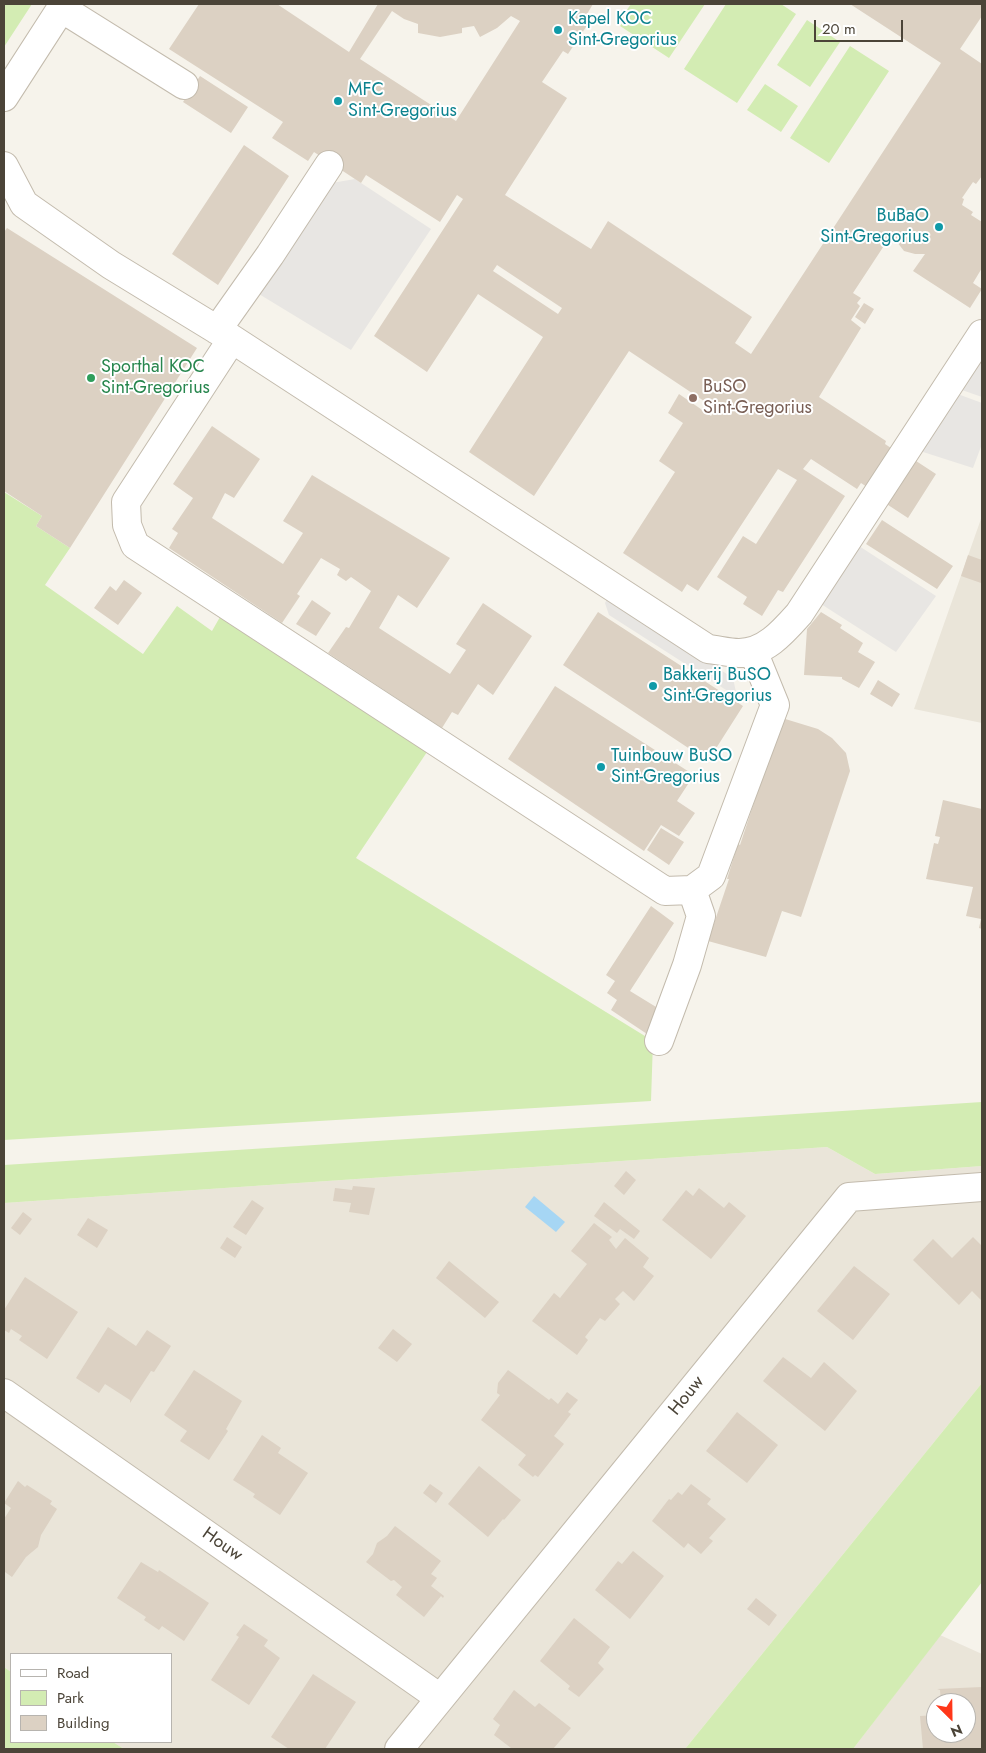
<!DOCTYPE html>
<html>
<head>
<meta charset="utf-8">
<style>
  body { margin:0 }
  #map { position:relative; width:986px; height:1753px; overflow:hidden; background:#f6f3eb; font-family:Jost,sans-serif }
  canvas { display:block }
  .frame { position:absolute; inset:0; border:5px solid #4b4438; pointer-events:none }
  .legend { position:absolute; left:10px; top:1653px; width:162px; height:90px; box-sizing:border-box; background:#fff; border:1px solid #b7b4af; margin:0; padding:6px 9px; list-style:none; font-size:15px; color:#4b4438 }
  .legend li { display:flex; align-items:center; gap:10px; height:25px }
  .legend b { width:25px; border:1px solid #b7b4af }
  .north { position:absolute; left:926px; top:1693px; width:50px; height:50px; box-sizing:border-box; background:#fff; border:1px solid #b7b4af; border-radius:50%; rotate:157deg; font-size:14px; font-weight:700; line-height:20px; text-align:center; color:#4b4438 }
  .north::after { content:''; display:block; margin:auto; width:18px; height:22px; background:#ff371a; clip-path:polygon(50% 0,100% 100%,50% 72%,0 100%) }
  .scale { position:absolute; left:814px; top:20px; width:89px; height:22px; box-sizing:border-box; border:2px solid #4b4438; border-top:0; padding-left:6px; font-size:15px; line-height:18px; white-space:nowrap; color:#4b4438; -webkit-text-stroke:4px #fff; paint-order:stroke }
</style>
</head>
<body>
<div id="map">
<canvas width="986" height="1753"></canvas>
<div class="frame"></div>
<ul class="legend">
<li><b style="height:6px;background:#fff"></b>Road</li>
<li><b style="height:14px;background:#d3ecb3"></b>Park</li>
<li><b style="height:14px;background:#dcd1c3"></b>Building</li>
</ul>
<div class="north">N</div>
<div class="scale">20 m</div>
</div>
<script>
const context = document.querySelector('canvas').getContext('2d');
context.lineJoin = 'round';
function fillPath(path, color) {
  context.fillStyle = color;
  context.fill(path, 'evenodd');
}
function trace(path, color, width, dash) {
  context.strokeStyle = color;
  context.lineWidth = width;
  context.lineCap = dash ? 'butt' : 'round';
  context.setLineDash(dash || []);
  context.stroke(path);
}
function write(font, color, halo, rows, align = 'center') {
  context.font = font + ' Jost,sans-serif';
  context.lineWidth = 4;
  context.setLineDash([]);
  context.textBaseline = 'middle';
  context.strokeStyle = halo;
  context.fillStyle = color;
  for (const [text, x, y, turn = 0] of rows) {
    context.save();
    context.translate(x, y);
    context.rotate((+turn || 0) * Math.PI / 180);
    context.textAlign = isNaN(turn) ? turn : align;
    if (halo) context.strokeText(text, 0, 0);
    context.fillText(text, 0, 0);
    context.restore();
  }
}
fillPath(new Path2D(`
  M982 516V723L914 709Z
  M827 1147 875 1174 982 1166V1383L685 1749H124L113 1742H171V1654H11V1672L4 1667V1203Z
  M940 1635 982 1654V1749H853ZM936 1703H966V1733H936Z`), '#eae5d9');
fillPath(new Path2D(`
  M4 4H32L4 47Z
  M631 4H705L669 58 617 24Z
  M726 4H781L796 14 737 103 684 69Z
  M807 20 840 42 810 87 777 65Z
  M850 46 889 71 829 163 790 138Z
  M765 84 798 106 781 132 747 110Z
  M4 492 42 516 36 526 70 548 45 585 143 654 177 606 212 631 220 617 427 752 356 858 653 1041 651 1101 4 1140Z
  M982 1102V1166L875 1174 827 1147 4 1203V1165Z
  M982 1383V1582L853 1749H685Z
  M4 1667 11 1672V1742H113L124 1749H4Z`), '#d3ecb3');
fillPath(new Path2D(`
  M355 179 431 229 351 350 254 291 326 184Z
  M982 353V397L959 389Z
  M955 393 982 403V444L973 468 920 451Z
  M859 546 936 596 896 652 821 604Z
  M608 597 733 678 737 697 609 615 605 603Z`), '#e8e6e3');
fillPath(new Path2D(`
  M534 1196 565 1222 556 1232 525 1207Z`), '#a6d6f4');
fillPath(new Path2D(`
  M199 4H277L349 52 378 4H593L587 14 592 18 568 54 563 51 542 82 567 98 505 195 591 249 608 221 752 317 735 343 751 354 941 63 850 4H982V16L960 49 982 64V176L976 184 973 182 962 198 964 199 962 205 973 212 971 215 982 222V268L973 283 982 289 970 308 913 271 925 254H915L904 251 897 242 893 232 853 293 861 298 857 303 860 306 851 320 861 328 819 397 886 441 885 444 897 452 873 491 861 483 857 489 811 459 803 469 845 496 783 592 778 590 762 616 743 604 747 597 717 577 743 536 756 544 797 480 778 469 698 591 687 584 682 592 623 553 675 472 659 461 683 423 668 413 679 394 711 416 716 409 629 351 534 496 469 452 543 337 478 294 427 372 374 336 463 199 457 195 440 222 366 175 361 183 314 152 308 161 272 138 283 122 169 49ZM392 11 404 19 418 24V33L440 37 462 33V28L474 26 480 37 497 28 511 16 520 21 456 121 360 59ZM497 265 562 308 558 314 493 271Z
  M200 76 248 107 231 133 183 102Z
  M244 145 289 176 218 285 172 254Z
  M7 228 197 348 70 548 36 526 42 516 4 491V232Z
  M864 303 874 309 865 324 855 317Z
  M212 426 260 459 234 498 225 493 212 518 283 564 303 533 283 521 312 475 450 558 417 608 398 595 379 628 450 674 466 650 456 644 483 603 532 636 493 695 478 684 458 715 452 712 442 728 328 653 346 627 349 628 371 591 351 577 346 581 337 575 340 569 321 558 297 594 300 596 282 623 169 548 178 533 172 529 193 498 173 484Z
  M913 459 936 474 908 518 885 503Z
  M882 520 953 566 937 589 866 544Z
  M968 555 982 560 981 583 961 576Z
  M124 580 142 593 118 625 94 608 110 586 116 591Z
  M312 600 331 613 316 636 296 624Z
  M598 612 743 706 708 761 563 665Z
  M821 612 842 625 840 628 863 643 858 652 875 662 859 688 842 679V677L804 675 807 629Z
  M878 680 900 694 892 707 870 694Z
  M555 686 694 775 677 801 695 813 679 836 661 825 644 851 508 759Z
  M782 718 818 729 832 738 846 753 850 771 801 917 782 911 766 957 708 941 729 879H727L738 844 740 845Z
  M943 800 982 809V929L979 928 981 919 966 916 973 887 926 879 934 843 938 844 940 837 935 836Z
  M661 828 684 842 669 865 647 850Z
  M651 906 674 923 630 991 661 1010 647 1034 611 1010 617 1000 607 993 615 981 606 975Z
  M626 1171 636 1180 624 1195 614 1186Z
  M353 1186 375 1188 369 1215 349 1212 351 1203 333 1201 335 1188 352 1190Z
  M699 1188 724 1208 729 1202 746 1216 711 1259 662 1220 686 1190 693 1196Z
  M252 1200 264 1208 246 1235 233 1227Z
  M604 1202 640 1231 634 1239 620 1229 617 1233 594 1216Z
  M23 1212 32 1219 20 1235 11 1228Z
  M88 1218 108 1230 97 1248 77 1235Z
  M594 1223 612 1237 609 1240 616 1249 625 1238 649 1258 643 1267 654 1276 634 1301 623 1291 615 1299 620 1304 605 1321 600 1318 585 1337 588 1340 577 1355 532 1321 554 1293 560 1298 587 1264 571 1251Z
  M227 1237 242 1247 235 1258 220 1248Z
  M973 1237 982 1246V1301L972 1291 959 1305 913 1260 933 1239 952 1258Z
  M449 1261 499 1302 485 1318 436 1278Z
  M854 1266 890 1294 853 1340 817 1311Z
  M25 1277 78 1312 47 1359 19 1340 22 1336 11 1329 9 1333 4 1330V1310Z
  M108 1327 136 1346 147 1330 171 1346 154 1372 151 1371 130 1403V1400L105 1384 99 1393 76 1378Z
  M393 1329 412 1344 397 1362 378 1348Z
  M783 1357 811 1378 824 1362 857 1391 825 1431 763 1381Z
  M194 1370 242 1401 226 1429 228 1431 209 1460 180 1441 187 1431 164 1415Z
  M508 1370 549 1400 551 1398 558 1404 567 1392 578 1400 568 1412 571 1414 554 1436 564 1444 538 1477 535 1475 533 1477 518 1465 526 1455 481 1420 500 1395 497 1393 498 1383Z
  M737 1412 778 1445 747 1483 706 1451Z
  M262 1435 281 1448 278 1453 308 1473 280 1515 253 1497 255 1494 233 1480Z
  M479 1466 521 1500 504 1520 503 1519 488 1537 448 1504Z
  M18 1481 25 1487 27 1485 52 1501 50 1504 57 1509 41 1535 38 1547 26 1557 12 1577 5 1572 4 1574V1519L11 1508 4 1503Z
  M430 1484 443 1493 436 1503 423 1493Z
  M691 1484 711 1499 707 1504 726 1519 709 1538 713 1541 701 1554 688 1543 684 1548 652 1521 669 1499 671 1500 678 1492 682 1495Z
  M395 1526 441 1561 431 1574 437 1578 431 1586 444 1596 443 1598 441 1596 424 1617 396 1595 402 1587 394 1580 391 1581 366 1562 373 1554 377 1543 387 1536Z
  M633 1551 664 1576 630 1619 595 1590 618 1561 622 1564Z
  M141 1562 158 1572 159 1570 209 1603 184 1641 162 1626 159 1630 144 1620 146 1617 117 1598Z
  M756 1598 777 1615 769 1626 747 1609Z
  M574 1618 610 1647 598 1663 604 1669 579 1697 568 1689 570 1686 540 1661Z
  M244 1624 268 1640 264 1646 280 1658 249 1705 211 1680 239 1637 236 1635Z
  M313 1674 356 1702 325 1749H289L271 1737Z
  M982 1687V1749H923L920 1716 936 1715V1733H966V1703H941L940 1690 937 1689Z
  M514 1690 535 1707 539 1703 571 1728 553 1749H510L511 1748 494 1735 500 1725 493 1719Z`), '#dcd1c3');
const minor = new Path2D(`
  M61 8 184 85
  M4 97 64 4
  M4 166 24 204 111 265 232 339 708 649C718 650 729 653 739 653 765 653 783 632 799 614L982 334
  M217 330 270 255 329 165
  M232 339 126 502 127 525 135 545 665 891 692 890 711 876 775 705 753 651
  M659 1041 687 965 701 916 692 890
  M4 1393 440 1698
  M399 1749 849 1197 982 1187`);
trace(minor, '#c3bbad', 30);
trace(minor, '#fff', 28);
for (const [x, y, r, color] of [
  [558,30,5,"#0f9aa8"],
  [338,101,5,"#0f9aa8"],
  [939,227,5,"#0f9aa8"],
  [91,378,5,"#2e9e5b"],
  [693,398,5,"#8d6e63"],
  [653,686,5,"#0f9aa8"],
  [601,767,5,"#0f9aa8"]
]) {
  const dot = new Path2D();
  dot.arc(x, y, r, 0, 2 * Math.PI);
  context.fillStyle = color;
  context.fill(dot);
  trace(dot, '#fff', 2);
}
write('18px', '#0d838f', '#fff', [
  ["Kapel KOC",568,20],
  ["Sint-Gregorius",568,41],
  ["MFC",348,91],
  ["Sint-Gregorius",348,112],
  ["BuBaO",929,217,"right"],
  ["Sint-Gregorius",929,238,"right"],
  ["Bakkerij BuSO",663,676],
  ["Sint-Gregorius",663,697],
  ["Tuinbouw BuSO",611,757],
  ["Sint-Gregorius",611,778]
], 'left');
write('18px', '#27864d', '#fff', [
  ["Sporthal KOC",101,368],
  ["Sint-Gregorius",101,389]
], 'left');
write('18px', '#785e54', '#fff', [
  ["BuSO",703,388],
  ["Sint-Gregorius",703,409]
], 'left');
write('18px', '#4b4438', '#fff', [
  ["Houw",687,1396,-51],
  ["Houw",222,1545,35]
]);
</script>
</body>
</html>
